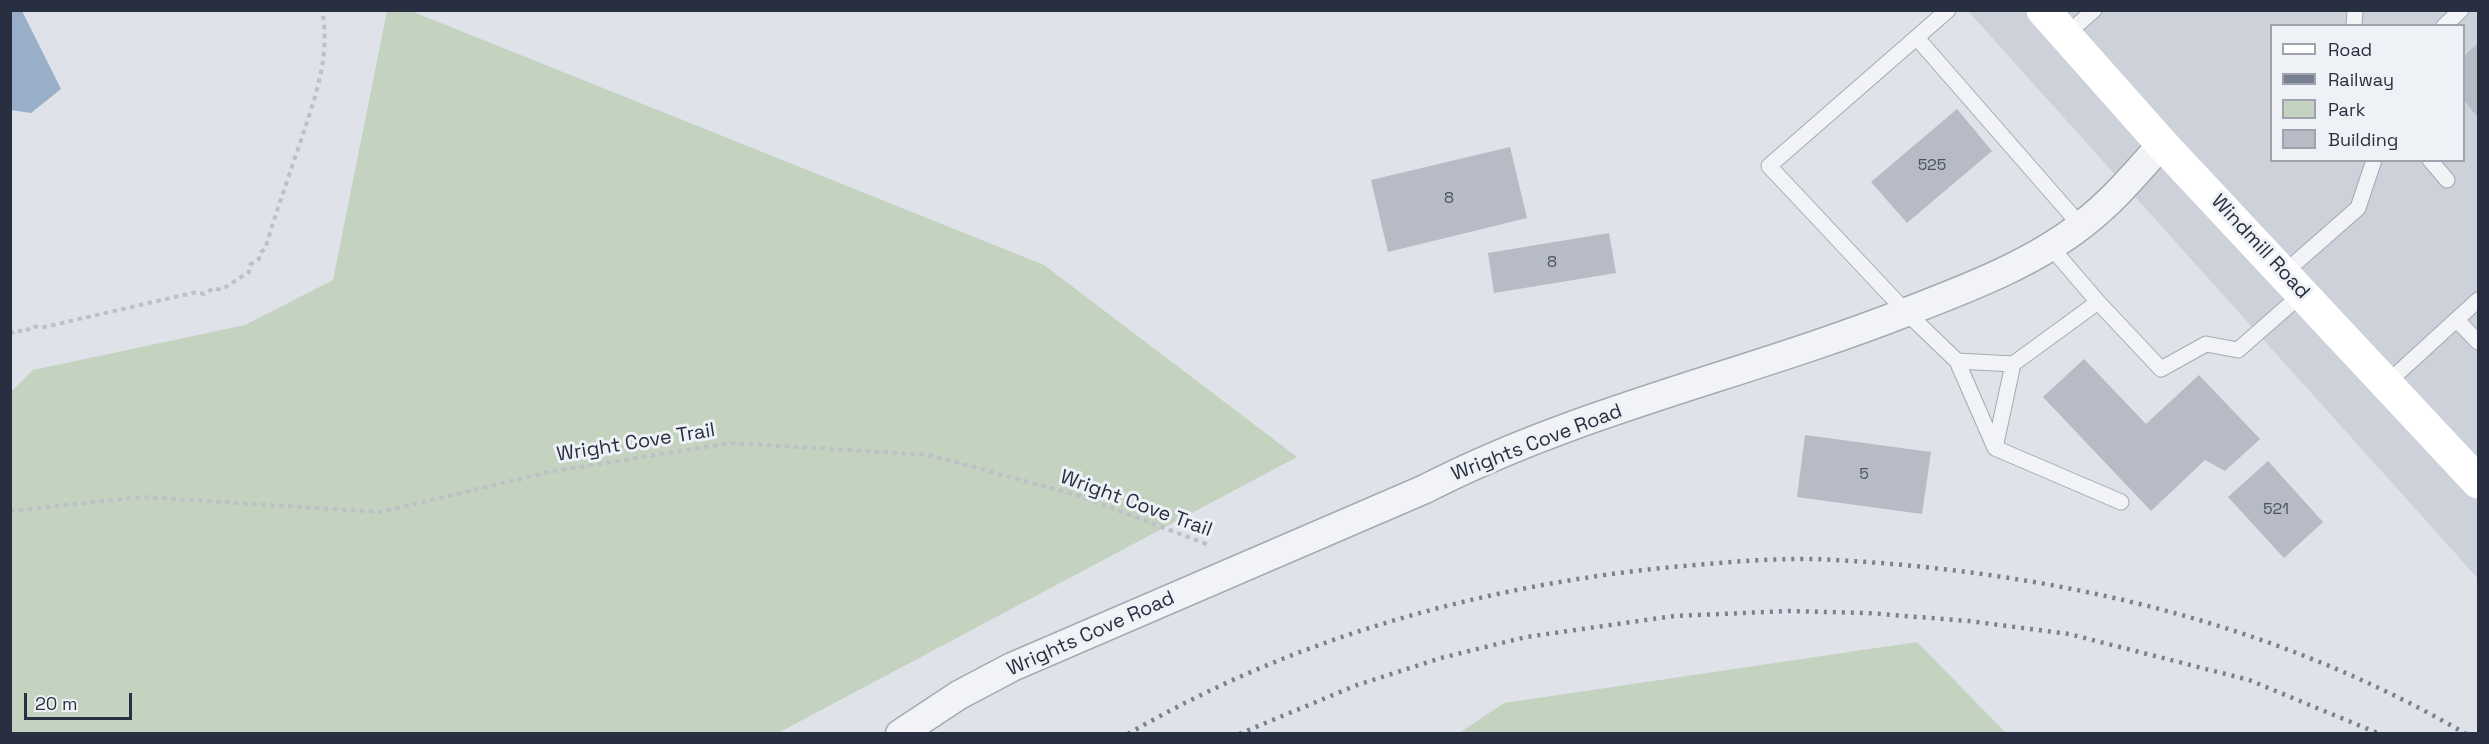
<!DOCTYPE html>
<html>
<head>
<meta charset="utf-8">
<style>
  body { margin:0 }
  #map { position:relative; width:2489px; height:744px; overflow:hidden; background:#dfe2e8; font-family:"Space Grotesk",sans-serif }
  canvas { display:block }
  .frame { position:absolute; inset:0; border:12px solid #282f40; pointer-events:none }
  .legend { position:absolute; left:2270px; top:24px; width:195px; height:138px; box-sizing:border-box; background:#eef1f6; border:2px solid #9fa3ad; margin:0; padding:8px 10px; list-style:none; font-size:18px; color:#282f40 }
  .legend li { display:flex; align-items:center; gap:12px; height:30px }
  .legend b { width:30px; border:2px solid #9fa3ad }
  .scale { position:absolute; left:24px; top:693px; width:108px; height:27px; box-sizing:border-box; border:3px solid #282f40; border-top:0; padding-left:8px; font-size:18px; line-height:21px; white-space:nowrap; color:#282f40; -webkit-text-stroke:4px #eef1f6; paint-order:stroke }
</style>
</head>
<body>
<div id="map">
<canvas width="2489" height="744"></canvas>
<div class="frame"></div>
<ul class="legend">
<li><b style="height:8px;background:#fff"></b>Road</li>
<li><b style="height:8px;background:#788192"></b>Railway</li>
<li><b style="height:16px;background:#c4d2c0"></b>Park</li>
<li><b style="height:16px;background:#b6bbc5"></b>Building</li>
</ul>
<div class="scale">20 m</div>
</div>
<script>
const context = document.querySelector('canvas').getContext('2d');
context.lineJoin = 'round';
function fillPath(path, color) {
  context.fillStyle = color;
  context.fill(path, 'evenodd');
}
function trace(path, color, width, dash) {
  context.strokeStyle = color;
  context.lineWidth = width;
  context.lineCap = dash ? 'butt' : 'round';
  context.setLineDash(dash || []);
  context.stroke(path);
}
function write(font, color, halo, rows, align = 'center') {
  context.font = font + ' "Space Grotesk",sans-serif';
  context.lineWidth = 6;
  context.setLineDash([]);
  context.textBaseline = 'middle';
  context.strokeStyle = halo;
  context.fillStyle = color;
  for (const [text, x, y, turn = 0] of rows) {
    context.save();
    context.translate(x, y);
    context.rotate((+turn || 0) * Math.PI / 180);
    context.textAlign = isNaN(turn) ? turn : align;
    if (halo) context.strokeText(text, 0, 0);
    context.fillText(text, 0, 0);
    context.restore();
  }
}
fillPath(new Path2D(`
  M1968 11H2478V579L2456 554ZM2272 26H2464V160H2272Z`), '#cdd1da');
fillPath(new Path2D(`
  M387 11H411L1044 265 1297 457 778 733H11V392L33 370 245 325 333 280Z
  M1917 642 2006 733H1459L1504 703Z`), '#c4d2c0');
fillPath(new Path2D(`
  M10 11H22L61 89 31 113 11 110Z`), '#99aec9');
fillPath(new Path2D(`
  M2478 43V118L2464 100V56Z
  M1957 109 1992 151 1907 223 1871 182Z
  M1510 147 1527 218 1388 252 1371 180Z
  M1609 233 1616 273 1494 293 1488 253Z
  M2084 359 2146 424 2199 375 2260 439 2225 471 2205 460 2151 511 2043 397Z
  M1805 435 1931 452 1922 514 1797 497Z
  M2268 461 2323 522 2284 558 2228 497Z`), '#b6bbc5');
const lane = new Path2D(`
  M1948 10 1769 166 1906 312 1957 361 1995 448 2121 502
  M2354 26 2355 10
  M2444 26 2461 10
  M2066 35 2094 10
  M1917 38 2081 226
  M2430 160 2447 180
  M2050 246 2098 302
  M2284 273 2358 208 2374 160
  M2457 320 2478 342
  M1957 361 2013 364 2098 302 2161 369 2206 344 2238 350 2303 293
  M2387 383 2478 300
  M1995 448 2013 364`);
const street = new Path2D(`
  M900 734 959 695 1012 667 1425 489C1578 410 1750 374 1909 311 1968 288 2032 264 2083 224 2113 201 2137 172 2162 144`);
trace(lane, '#a4a9b2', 17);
trace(street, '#a4a9b2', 31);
trace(new Path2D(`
  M10 334 16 330 24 332 33 326 40 328 197 292 204 294 214 288 221 290 249 272 250 265 259 259 261 252 265 249C276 212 289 176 301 140 315 98 331 55 322 10
  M10 511 141 497 380 512 554 471 731 443 929 455 1080 496 1209 545`), '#bdc0c7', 4, [4.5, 4.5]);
trace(lane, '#f2f3f7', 15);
trace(street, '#f2f3f7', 28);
trace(new Path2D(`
  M2043 10 2162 144 2478 482`), '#fff', 33);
trace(new Path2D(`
  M1128 734C1299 634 1499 581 1695 565 1741 561 1789 557 1835 560 2055 572 2275 622 2466 734
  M1239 734 1357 685 1441 658 1526 637 1674 616 1789 611 1867 613 1969 621 2069 634 2249 680 2380 734`), '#788192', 4.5, [3, 6]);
write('16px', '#4c5261', null, [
  ["525",1932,166],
  ["8",1449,199],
  ["8",1552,263],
  ["5",1864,475],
  ["521",2276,510]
]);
write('20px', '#282f40', '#eef1f6', [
  ["Windmill Road",2260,247,47],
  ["Wright Cove Trail",636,443,-9],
  ["Wrights Cove Road",1537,443,-21],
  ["Wright Cove Trail",1136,504,20],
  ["Wrights Cove Road",1091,634,-24]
]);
</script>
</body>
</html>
